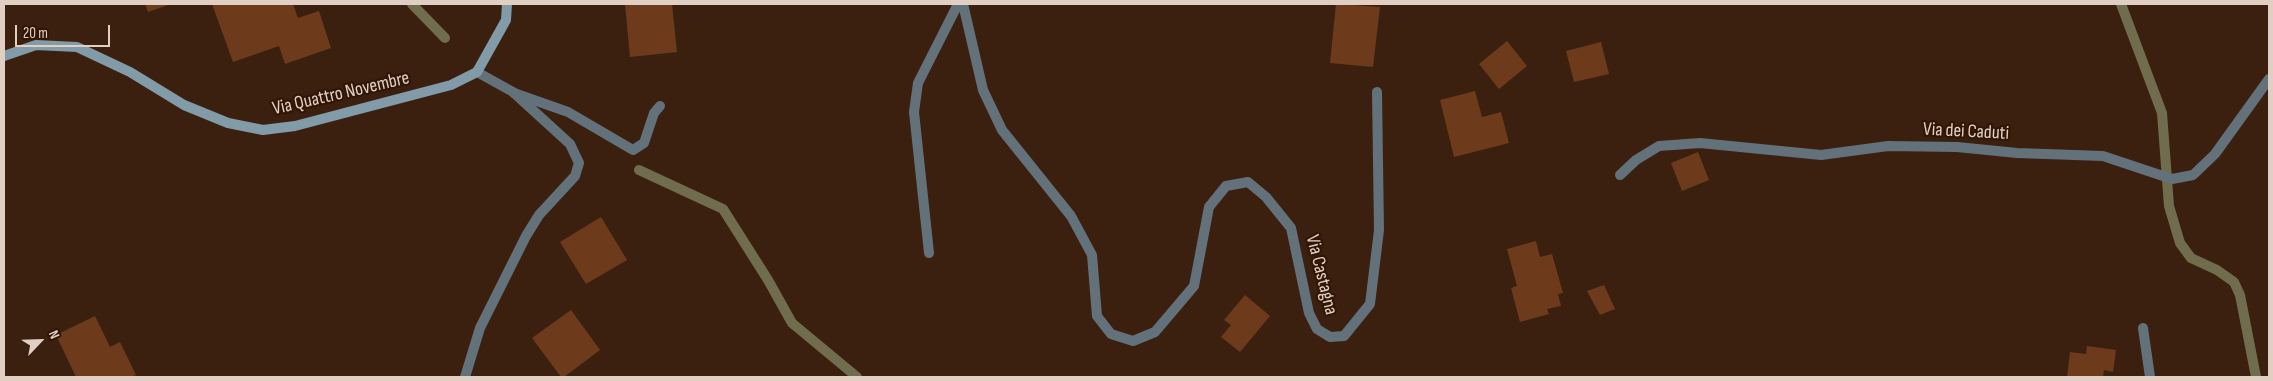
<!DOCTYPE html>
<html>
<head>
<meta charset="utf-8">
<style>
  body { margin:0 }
  #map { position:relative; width:2273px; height:381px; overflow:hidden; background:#3c200f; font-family:"Sofia Sans Condensed",sans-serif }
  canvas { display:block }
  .frame { position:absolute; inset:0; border:5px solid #e1cfc4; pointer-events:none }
  .north { position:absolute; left:15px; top:316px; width:50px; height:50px; -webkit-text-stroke:4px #311606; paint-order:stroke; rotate:66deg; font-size:14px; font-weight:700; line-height:20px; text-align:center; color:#e1cfc4 }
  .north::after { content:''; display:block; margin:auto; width:18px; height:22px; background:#e1cfc4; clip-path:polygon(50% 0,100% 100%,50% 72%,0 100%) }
  .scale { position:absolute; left:15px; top:25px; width:95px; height:22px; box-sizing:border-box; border:2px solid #e1cfc4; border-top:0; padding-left:6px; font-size:15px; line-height:18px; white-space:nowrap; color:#e1cfc4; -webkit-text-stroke:4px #311606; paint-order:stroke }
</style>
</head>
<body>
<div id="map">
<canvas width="2273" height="381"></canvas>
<div class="frame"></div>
<div class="north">N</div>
<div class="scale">20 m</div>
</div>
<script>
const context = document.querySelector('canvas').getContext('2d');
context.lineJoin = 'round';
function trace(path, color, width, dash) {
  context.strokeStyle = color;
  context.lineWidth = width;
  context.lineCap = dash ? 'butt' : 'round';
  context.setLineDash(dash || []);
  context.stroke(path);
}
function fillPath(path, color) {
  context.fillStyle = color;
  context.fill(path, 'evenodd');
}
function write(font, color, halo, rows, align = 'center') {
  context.font = font + ' "Sofia Sans Condensed",sans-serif';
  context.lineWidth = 4.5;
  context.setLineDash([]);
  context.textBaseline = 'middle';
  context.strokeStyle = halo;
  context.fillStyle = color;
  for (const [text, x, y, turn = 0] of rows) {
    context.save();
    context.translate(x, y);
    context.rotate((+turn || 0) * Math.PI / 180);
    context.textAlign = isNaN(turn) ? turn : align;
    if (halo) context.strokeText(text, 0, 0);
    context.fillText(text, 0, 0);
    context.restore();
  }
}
trace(new Path2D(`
  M412 4 445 38
  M2121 4 2162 113 2169 206 2180 243 2191 258 2217 270 2234 282 2240 295 2256 377
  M639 170 723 209 768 280 792 323 857 377`), '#706c4e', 10);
fillPath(new Path2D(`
  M145 4H171L148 12Z
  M212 4H293L298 18 319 11 331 48 285 64 279 46 233 62Z
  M625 4H672L677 52 630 57Z
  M1336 4 1380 7 1373 67 1330 63Z
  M1507 41 1527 66 1499 89 1479 64Z
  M1601 42 1609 74 1574 82 1566 51Z
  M1475 91 1482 117 1501 112 1509 143 1454 157 1440 100Z
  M1698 152 1709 180 1682 191 1671 163Z
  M601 217 627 260 586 284 560 242Z
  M1536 241 1540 257 1552 254 1563 293 1558 294 1561 306 1547 309 1549 314 1520 322 1511 288 1517 286 1507 249Z
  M1604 285 1615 309 1600 315 1587 291Z
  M1245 295 1270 316 1240 352 1221 337 1231 325 1224 320Z
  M571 310 600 350 564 377H561L532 338Z
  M95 316 110 347 120 342 136 375 132 377H76L56 335Z
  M2087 346 2116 350 2113 372 2104 370 2103 377H2067L2070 352 2086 354Z`), '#6d3b1b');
trace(new Path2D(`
  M514 93 568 112 633 150 644 143 654 113 660 106`), '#62717a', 10);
trace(new Path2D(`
  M963 4 983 90 1002 130 1071 216 1092 255 1097 316 1111 334 1133 341 1155 332 1194 286 1209 207 1226 186 1248 182 1266 197 1291 228 1309 313 1317 329 1330 337 1344 336 1370 304 1379 230 1377 92
  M1620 175 1636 160 1659 146 1700 143 1821 155 1888 146 1957 147 2017 153 2103 156 2172 179 2193 175 2215 154 2269 79
  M929 253 914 112 918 83 958 4
  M2143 328 2150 377
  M465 377 480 328 526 236 539 215 575 176 579 163 570 144 513 92 477 72`), '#62717a', 10);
trace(new Path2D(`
  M4 56 36 45 77 47 130 72 184 105 228 123 263 130 295 126 451 85 477 72 506 20 507 4`), '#819ba8', 10);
write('19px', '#e1cfc4', '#311606', [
  ["Via Quattro Novembre",341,94,-13],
  ["Via dei Caduti",1966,132,3],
  ["Via Castagna",1321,275,76]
]);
</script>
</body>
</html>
